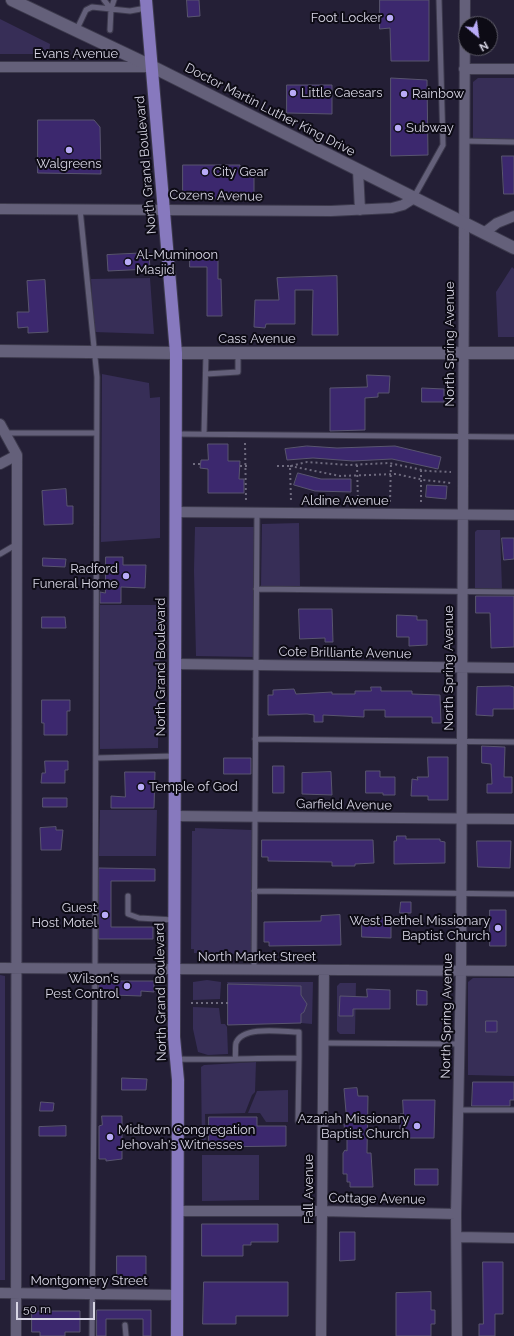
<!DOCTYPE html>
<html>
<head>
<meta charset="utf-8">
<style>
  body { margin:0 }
  #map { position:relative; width:514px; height:1336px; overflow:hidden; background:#241f36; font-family:Raleway,sans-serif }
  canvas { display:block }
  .north { position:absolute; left:458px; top:16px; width:40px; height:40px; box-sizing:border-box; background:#0d0b15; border:1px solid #5e5c68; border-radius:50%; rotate:151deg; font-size:11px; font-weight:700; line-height:16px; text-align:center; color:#d7d5e4 }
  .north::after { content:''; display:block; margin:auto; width:14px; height:18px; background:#b9abf7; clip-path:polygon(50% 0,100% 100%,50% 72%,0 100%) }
  .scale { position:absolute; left:16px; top:1302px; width:79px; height:18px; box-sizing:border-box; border:2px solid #d7d5e4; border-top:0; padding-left:5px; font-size:12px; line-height:14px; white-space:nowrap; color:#d7d5e4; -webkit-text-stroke:3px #0d0b15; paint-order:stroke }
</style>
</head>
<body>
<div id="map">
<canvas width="514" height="1336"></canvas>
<div class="north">N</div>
<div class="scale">50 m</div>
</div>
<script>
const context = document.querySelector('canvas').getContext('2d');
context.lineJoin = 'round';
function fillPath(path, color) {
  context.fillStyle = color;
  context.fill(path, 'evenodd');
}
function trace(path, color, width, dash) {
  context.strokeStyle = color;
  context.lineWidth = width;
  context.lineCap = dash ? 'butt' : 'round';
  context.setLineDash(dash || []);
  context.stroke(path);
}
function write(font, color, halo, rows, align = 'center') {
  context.font = font + ' Raleway,sans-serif';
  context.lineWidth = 4;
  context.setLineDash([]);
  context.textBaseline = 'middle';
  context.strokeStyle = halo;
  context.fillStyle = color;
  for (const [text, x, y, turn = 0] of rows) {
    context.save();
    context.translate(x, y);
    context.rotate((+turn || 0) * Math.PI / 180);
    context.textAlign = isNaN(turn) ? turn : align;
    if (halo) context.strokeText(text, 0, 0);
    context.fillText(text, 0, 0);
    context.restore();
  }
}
fillPath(new Path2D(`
  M0 19 50 44 49 54H0Z
  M478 78H514V140L473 139V82Z
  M512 267 514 269V337H498L496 292Z
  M150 278 154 334 94 332 91 279Z
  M102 374 149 383 150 398 160 397V538L101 542Z
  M299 523 300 586H261L262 524Z
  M195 527H254L253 657 196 656 194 571Z
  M477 530H500L502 589 475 588V532Z
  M100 605H160L158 748 100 749Z
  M100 810H157L156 856H99Z
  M195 828 252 830V954L194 953V949H191L192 831H195Z
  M0 975 5 976V1280H0Z
  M473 978H514V1076L468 1075V982Z
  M207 980 221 982 220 999 193 1000V982Z
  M227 982H313L312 1024 301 1023V1014L304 1012 307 1004 301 995V986L228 984Z
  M340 983H356L355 1034H340L337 1031V986Z
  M193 1007 219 1008 221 1024H225L227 1027 228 1054 208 1055 198 1052 193 1029Z
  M256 1062 255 1092 252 1095 245 1113 205 1114 206 1150H202L201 1067 204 1065Z
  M288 1090V1122H266L260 1113H248L257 1091Z
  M202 1155H259V1200L202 1201Z`), '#372e57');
const building = new Path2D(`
  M187 0H199L200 16 188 17Z
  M380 0H429V61H391L390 28 380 29Z
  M391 78 427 80 428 155 391 156Z
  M287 85H332V114L287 113Z
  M38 120H94L100 127 101 174 38 173Z
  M502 156H514V194H504Z
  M183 165H240V173H254V199H183Z
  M149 253 150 269 108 271 107 255Z
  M190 254H218V279H221L222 316H207V267H190Z
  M337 276 338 335H312L313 290H295V324H266L265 328 254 327 255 300H279L277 278Z
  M45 280 48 332 28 333V327L18 328 17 312H29L27 281Z
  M367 375 390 376 389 393H378V397L365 398V430L330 431V388L367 387Z
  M422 388 444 389V402H422Z
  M208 444H228V461H240L239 479H244V493H208V469L200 468 201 460H208Z
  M307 446 337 448 395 446 441 457 438 469 392 459 353 461 313 458 287 460 285 449Z
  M298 473 321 479H351V492L315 491 294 485Z
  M427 485 447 486 446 499 426 497Z
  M66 489 67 506H73V524L44 525 42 491Z
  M502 538H514V559L504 560Z
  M106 557H123V565H146L145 588 121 587V603H100V592L105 593Z
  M43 558 66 559 65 567 43 566Z
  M476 596H514V647L491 648 490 613H476Z
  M299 609H332L333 642H325V638L300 639Z
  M397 615 417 616V620H427V645L409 646V637H397Z
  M42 617H65L66 628H42Z
  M510 686 514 687V709H493V716L476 715 477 687Z
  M371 687H381V691H412V694L440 695 441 723H432V717H385V710H364V717L323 715V722H314V715L307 714 268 715V695H273V690L294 689 296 694 332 692V694H355V691H371Z
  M42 700H70V711H67V735H44V723H42Z
  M482 746 505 747 504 777H512V793H487V784H492L491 764 482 763Z
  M428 757H448V800H428V796H411L412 779 418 780 417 777H428Z
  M224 758H251V774H224Z
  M45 761H68V770H65V783H41L42 773H45Z
  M273 766H284V793H273Z
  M366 771H380V777H395V795H383V793H366Z
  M125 772H155L154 808H111V796L125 797Z
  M331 772 332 795 302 794V773Z
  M43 798H67V807H43Z
  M56 827V830H63L61 850H41L40 828Z
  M397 836H406V839H440V841L445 842V863L394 864V841H396Z
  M262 840H373L374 863 355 864V866H332V862L268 861V857H262Z
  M477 841H511L510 868 478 867Z
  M99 868 155 869V881H111V927H153V939H99Z
  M401 902H411V913H400Z
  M490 910H506V946H490Z
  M340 915 341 945 269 946V942H264V922L321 921V916Z
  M362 918H391V938L362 937Z
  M99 981H154V992L141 991V996L112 995V991H99Z
  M228 984 301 986V995L307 1004 304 1012 301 1014V1023L228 1025Z
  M367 989 390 990V1009H353V1016H339L340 996 367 997Z
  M417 990 427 991V1005H417Z
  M486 1021H497V1032H486Z
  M122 1078 147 1079 146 1090H122Z
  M473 1082H514V1100H510V1106H472Z
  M357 1088 358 1096H368L367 1153H371L373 1187H350V1182H347V1174H343V1153L345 1150 347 1151V1134H345L344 1124 347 1123 344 1089Z
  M403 1100H435L434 1138H400V1114H403Z
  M41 1102 54 1103 53 1111H40Z
  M102 1116H122V1159L106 1161V1159H99V1126L102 1125Z
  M209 1117H257V1126H286V1146L209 1147Z
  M66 1126V1136H39V1127Z
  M415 1169H438V1185H415Z
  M202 1224H278V1242H251V1245H243V1256H202Z
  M340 1232H355V1260L340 1261Z
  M117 1256H146V1280L117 1279Z
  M483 1262H503V1314H495V1336H479V1324H483Z
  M204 1282H288V1316H236V1324H203Z
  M431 1292V1310H435V1324H431V1336H396V1293Z
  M97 1310H151V1336H143V1319H106V1336H97Z
  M32 1311H80V1332H65V1336H40V1332H32Z`);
fillPath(building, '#3c286e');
trace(building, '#59556f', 1);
const lane = new Path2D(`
  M104 0 111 9
  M110 30 111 9 114 0
  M76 31 86 10 92 7 130 11 146 8
  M463 141 514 142
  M414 197 443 145 439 0
  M80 209 97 377 95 969 92 1336
  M206 374 238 372V353
  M5 433H96
  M176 434 514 437
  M204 434 206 353
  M0 554 17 544
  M256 589 514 592
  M255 739 514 742
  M96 758 175 756
  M254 891 514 894
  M128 896V914L139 918 174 920
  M254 970 257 513
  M323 1043 460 1044
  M176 1059C217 1060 258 1058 299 1058V1032C284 1032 243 1025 236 1043 235 1047 236 1054 235 1059
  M458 1110H514
  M298 1121 299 1058
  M125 1325 126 1336`);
const street = new Path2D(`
  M0 67H152
  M464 69H514
  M358 170 360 210
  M0 209 331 211 392 208 403 205 414 198
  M484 233 497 223 514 216
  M0 424 17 455 16 1336
  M0 464 17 455
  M176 512 514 515
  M175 664 514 668
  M174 816 514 819
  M0 968 514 971
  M177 1211H322L456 1214
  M457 1237 514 1238
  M0 1293 177 1295
  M321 1336 324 971
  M457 1336 456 1214 461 971 465 0`);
const secondary = new Path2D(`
  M12 0 153 67 514 248
  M0 351 176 353H514`);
const primary = new Path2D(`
  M146 0 176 353 174 1037 178 1080 177 1336`);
trace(lane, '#3d3a4d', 7);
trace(street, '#3d3a4d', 12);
trace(secondary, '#3d3a4d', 14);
trace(primary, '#3d3a4d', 14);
trace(new Path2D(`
  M245 443 246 501
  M193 464H200
  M357 465 358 502
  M240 466H249
  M277 466H290L291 501
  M290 466 340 476 396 474 424 480 451 483
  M291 466 307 462 348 465 389 463 427 471 451 472
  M390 502 391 463
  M421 502V469
  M191 1003H228`), '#6f6b7f', 2, [2, 3]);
trace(lane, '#64607a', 5);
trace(street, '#64607a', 10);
trace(secondary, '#64607a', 12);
trace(primary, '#8779be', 12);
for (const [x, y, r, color] of [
  [390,18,4,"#b9abf7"],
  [293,93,4,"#b9abf7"],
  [404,94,4,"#b9abf7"],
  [398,128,4,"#b9abf7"],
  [69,150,4,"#b9abf7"],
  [205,172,4,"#b9abf7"],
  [128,262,4,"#b9abf7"],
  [126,576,4,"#b9abf7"],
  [141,787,4,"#b9abf7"],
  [105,915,4,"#b9abf7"],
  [498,928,4,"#b9abf7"],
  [127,986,4,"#b9abf7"],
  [417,1126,4,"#b9abf7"],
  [110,1137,4,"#b9abf7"]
]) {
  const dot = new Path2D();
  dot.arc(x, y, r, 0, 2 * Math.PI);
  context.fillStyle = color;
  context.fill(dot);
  trace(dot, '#0d0b15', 1.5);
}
write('13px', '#d7d5e4', '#0d0b15', [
  ["Foot Locker",382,18,"right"],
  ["Little Caesars",301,93],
  ["Rainbow",412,94],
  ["Subway",406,128],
  ["Walgreens",69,164,"center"],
  ["City Gear",213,172],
  ["Al-Muminoon",136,255],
  ["Masjid",136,270],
  ["Radford",118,569,"right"],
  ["Funeral Home",118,584,"right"],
  ["Temple of God",149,787],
  ["Guest",97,908,"right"],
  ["Host Motel",97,923,"right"],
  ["West Bethel Missionary",490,921,"right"],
  ["Baptist Church",490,936,"right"],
  ["Wilson's",119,979,"right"],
  ["Pest Control",119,994,"right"],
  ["Azariah Missionary",409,1119,"right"],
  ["Baptist Church",409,1134,"right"],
  ["Midtown Congregation",118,1130],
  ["Jehovah's Witnesses",118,1145]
], 'left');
write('13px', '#d7d5e4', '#0d0b15', [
  ["Evans Avenue",76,54],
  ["Doctor Martin Luther King Drive",270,110,27],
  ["North Grand Boulevard",146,165,-95],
  ["Cozens Avenue",216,196,1],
  ["Cass Avenue",257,339],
  ["North Spring Avenue",450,344,-90],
  ["Aldine Avenue",345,501],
  ["Cote Brilliante Avenue",345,653,1],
  ["North Grand Boulevard",161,667,-90],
  ["North Spring Avenue",449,668,-90],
  ["Garfield Avenue",344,805,1],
  ["North Market Street",257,957],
  ["North Grand Boulevard",161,992,-91],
  ["North Spring Avenue",447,1016,-89],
  ["Fall Avenue",309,1189,-90],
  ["Cottage Avenue",377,1199,1],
  ["Montgomery Street",89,1281]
]);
</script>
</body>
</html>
